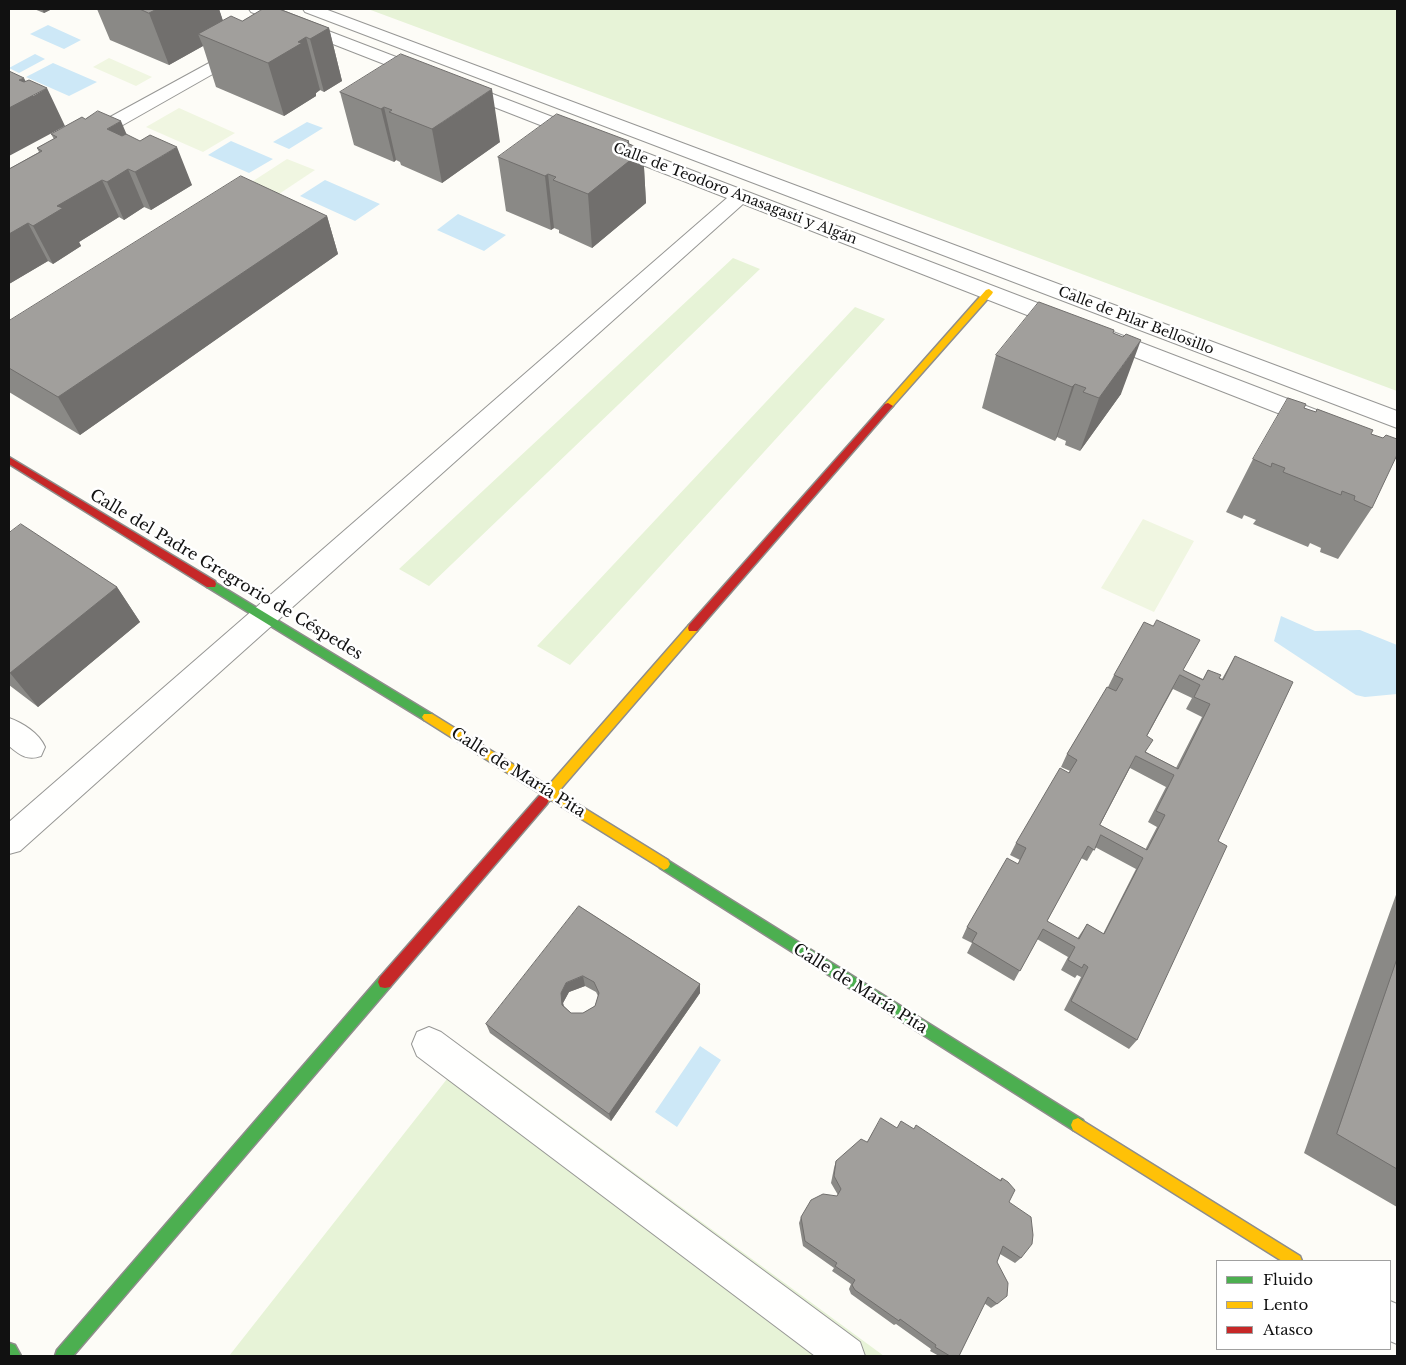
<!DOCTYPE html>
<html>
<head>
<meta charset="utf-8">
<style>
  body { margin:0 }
  #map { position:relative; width:1406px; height:1365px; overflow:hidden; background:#fdfcf7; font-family:"Libre Baskerville",serif }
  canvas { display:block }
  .frame { position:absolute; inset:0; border:10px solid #111; pointer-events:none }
  .legend { position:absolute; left:1216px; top:1260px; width:175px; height:90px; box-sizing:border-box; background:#fff; border:1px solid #a0a0a0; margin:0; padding:6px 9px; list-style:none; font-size:15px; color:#111 }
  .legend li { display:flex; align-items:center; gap:10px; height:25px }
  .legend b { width:25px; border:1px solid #a0a0a0 }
</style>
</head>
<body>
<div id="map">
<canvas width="1406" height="1365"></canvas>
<div class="frame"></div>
<ul class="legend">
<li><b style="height:6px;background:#4caf50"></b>Fluido</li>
<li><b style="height:6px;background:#ffc107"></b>Lento</li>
<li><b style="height:6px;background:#c62828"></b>Atasco</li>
</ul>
</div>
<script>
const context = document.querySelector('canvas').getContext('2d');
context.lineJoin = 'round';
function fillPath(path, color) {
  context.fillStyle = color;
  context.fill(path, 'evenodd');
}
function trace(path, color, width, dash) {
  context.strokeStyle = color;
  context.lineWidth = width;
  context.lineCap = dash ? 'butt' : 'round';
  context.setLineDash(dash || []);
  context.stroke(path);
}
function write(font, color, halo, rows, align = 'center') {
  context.font = font + ' "Libre Baskerville",serif';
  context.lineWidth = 5;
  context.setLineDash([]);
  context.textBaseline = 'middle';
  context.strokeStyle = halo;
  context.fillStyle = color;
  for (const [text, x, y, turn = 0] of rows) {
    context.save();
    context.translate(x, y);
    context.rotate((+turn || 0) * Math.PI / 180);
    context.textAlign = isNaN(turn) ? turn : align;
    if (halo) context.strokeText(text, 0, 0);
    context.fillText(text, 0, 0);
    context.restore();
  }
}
fillPath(new Path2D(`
  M368 9H1397V391Z
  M733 258 760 269 429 586 399 569Z
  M855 307 885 319 570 665 537 646Z
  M469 1051 884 1356H229Z`), '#e7f3d7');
fillPath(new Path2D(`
  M109 58 152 77 136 86 93 67Z
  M179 108 235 133 203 152 146 127Z
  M287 159 315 170 255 210 227 198Z
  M1143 519 1194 541 1154 612 1101 588Z`), '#f0f6e1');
fillPath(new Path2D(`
  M48 25 81 40 64 49 30 34Z
  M35 54 45 59 19 73 9 68Z
  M53 63 97 82 69 96 26 77Z
  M307 122 323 128 289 149 273 142Z
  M231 141 273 159 249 173 208 155Z
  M325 180 380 204 355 221 300 196Z
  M458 214 506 235 484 251 437 230Z
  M1281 616 1315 631 1360 630 1397 645V694L1365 697 1356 695 1274 641Z
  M700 1046 721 1060 677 1127 655 1112Z`), '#cde8f7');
const street = new Path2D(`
  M249 9H271L1327 414 1331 420 1327 426 1319 428 1311 426 743 204 20 851 9 854V822L727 198 251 12Z
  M303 9H325L1397 411V428L305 12Z
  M242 45 248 46 251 50 248 54 93 142H79L77 138 79 134Z
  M9 718C23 723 39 733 45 747L41 756C27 761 20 755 9 746Z
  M429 1027 441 1032 860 1342 865 1356H815L417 1056 412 1044 417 1032Z
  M1390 1301 1397 1304V1344L1390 1341Z`);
const fast = new Path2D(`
  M211 580 432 714 434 717 432 720H424L207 587 206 584Z
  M664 858 1083 1120 1085 1125 1083 1130 1078 1132 1073 1130 660 868 658 864 660 860Z
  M385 976 390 977 392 982 390 987 73 1356H55L57 1350 380 977Z
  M9 1343 15 1345 21 1356H9Z`);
const slow = new Path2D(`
  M989 289 993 292 992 294 891 408H885V404L986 290Z
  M693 624 697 625 698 628 697 631 558 792 668 860 670 864 668 868 664 870 551 800 543 805 539 804 537 800 541 794 424 720 422 717 424 714H432L548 786 689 625Z
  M1078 1118 1300 1256 1302 1261H1282L1073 1130 1071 1125 1073 1120Z`);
const jam = new Path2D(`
  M888 403 893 406 891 408 697 631H689L688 628 689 625 885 404Z
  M9 457 215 581 216 584 215 587H207L9 464Z
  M543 795 547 796 549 800 547 804 390 987 385 988 380 987 378 982 380 977 539 796Z`);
trace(street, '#979795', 2);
trace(fast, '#8e8d8b', 3);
trace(slow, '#8e8d8b', 3);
trace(jam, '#8e8d8b', 3);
fillPath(street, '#fffffe');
fillPath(fast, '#4caf50');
fillPath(slow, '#ffc107');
fillPath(jam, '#c62828');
fillPath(new Path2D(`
  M34 9H52L44 13Z
  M97 9H219L223 21H242L283 10 329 28 342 81 324 92 320 90 316 93V96L284 116 216 87 203 46 169 65 110 40Z
  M340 92 500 142 442 183 401 165 400 162 396 160 394 162 354 145Z
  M51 134H126L192 185 151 210 144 207 124 220 119 217 79 242 81 246 53 264 48 261 9 284V169L39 152 37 148 54 139Z
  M629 144 643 150 646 203 592 248 559 233V230L554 228 551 230 506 211 498 157Z
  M327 216 338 254 80 435 9 392V321Z
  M1113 333 1121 394 1080 451 1065 445 1066 441 1057 437 1055 441 982 408 996 355Z
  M1304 408 1371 434 1372 508 1338 559 1320 552 1321 548 1310 543 1308 547 1253 524 1256 520 1244 515 1242 519 1226 512 1253 459Z
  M9 533 117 587 140 622 38 707 9 685Z
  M1235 656 1218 841 1137 1040 1129 1049 1064 1010 1081 977 1077 975 1075 978 1061 970 1068 957 1037 939 1014 981 967 953 972 943 962 938 967 927 1018 864 1020 860 1010 855 1016 843 1070 771 1061 767 1067 754 1108 687 1114 675 1183 670 1203 679 1208 670 1222 679ZM1173 689 1192 698 1186 709 1202 717 1176 768 1146 752 1147 736ZM1130 768 1166 787 1148 822 1157 827 1145 850 1100 825ZM1095 847 1136 869 1103 934 1087 924 1077 939 1047 921 1081 858 1087 861Z
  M1397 892V1207L1304 1153Z
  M579 906 700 984V993L611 1121 490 1033 486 1024ZM585 986 596 992 598 996 595 1006 583 1013H571L564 1006 563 1003 569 992Z
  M897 1128 1000 1180 1002 1178 1009 1202 1021 1258 1015 1263 1000 1254 997 1262V1304L991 1308 984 1303 959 1356H939L930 1351 931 1349 896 1324 894 1325 851 1294 849 1289 851 1284 832 1271 834 1268 803 1246 799 1223 801 1217 837 1196 838 1195 831 1183 834 1168 836 1161 867 1142Z`), '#8a8986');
fillPath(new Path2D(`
  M42 9H52L44 13Z
  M157 9H219L227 33 198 34 203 46 169 65 149 13Z
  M279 9H282L294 48 298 42 306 37 320 90 316 93V96L284 116 268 63Z
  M329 28 342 81 324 92 310 39Z
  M24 78 33 96 47 88 65 126 9 156V108L19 80Z
  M492 89 500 142 442 183 432 129Z
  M384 107 396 160 394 162 381 109Z
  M121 121 137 159 107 129Z
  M629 141 630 160 643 150 646 203 592 248 588 194 627 143Z
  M177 147 192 185 151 210 135 172Z
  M128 169 144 207 124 220 107 182Z
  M548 174 554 228 551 230 545 176Z
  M102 180 119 217 79 242 81 246 53 264 33 226 57 206Z
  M327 216 338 254 80 435 58 397Z
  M28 223 48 261 9 284V234Z
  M1141 340 1121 394 1080 451 1099 398Z
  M1075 384 1057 437 1055 441 1072 387Z
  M117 587 140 622 38 707 10 673Z
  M583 976 585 986 569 992 563 1003 565 1014 562 1005 561 993 566 983Z
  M700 984V993L611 1121 609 1114Z`), '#716f6d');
const building = new Path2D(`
  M140 9H157L149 13Z
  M263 9H279L329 28 310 39 306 37 298 42 302 43 268 63 198 34 231 16 242 21Z
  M401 54 492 89 432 129 389 112 392 110 384 107 381 109 340 92Z
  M9 71 24 78 19 80 24 82 29 80 47 88 9 108Z
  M98 111 121 121 107 129 122 136 126 134 140 141 150 135 177 147 135 172 128 169 107 182 102 180 57 206 63 208 33 226 28 223 9 234V169L42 151 37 148 57 137 51 134 82 117 85 119Z
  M557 114 629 141 627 143 643 150 588 194 553 180 556 177 548 174 545 176 498 157Z
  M241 176 327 216 58 397 9 368V321Z
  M1039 302 1114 330 1113 333 1123 337 1126 334 1141 340 1099 398 1083 392 1086 388 1075 384 1072 387 996 355Z
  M1288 398 1306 404 1304 408 1316 412 1317 409 1373 430 1371 434 1383 438 1386 435 1397 439V455L1372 508 1354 500 1355 496 1342 491 1341 495 1283 472 1285 468 1272 463 1271 467 1253 459Z
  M21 524 117 587 10 673 9 672V533Z
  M1157 620 1200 640 1183 670 1203 680 1208 670 1221 675 1219 678 1223 680 1235 656 1293 682 1218 841 1227 846 1137 1040 1071 1001 1088 967 1084 964 1082 968 1068 960 1075 947 1043 929 1020 971 972 942 977 933 967 927 1007 858 1018 864 1026 848 1016 843 1060 768 1069 773 1077 760 1067 754 1107 687 1116 691 1123 679 1114 675 1144 622 1153 626ZM1180 675 1200 685 1194 697 1210 704 1178 769 1145 752 1153 740 1147 736ZM1136 756 1174 775 1156 811 1165 815 1147 850 1100 825ZM1101 835 1143 858 1104 934 1087 924 1079 939 1047 921 1088 846 1094 850Z
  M579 906 700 984 609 1114 486 1024ZM583 976 594 982 599 993 595 1006 583 1013H571L562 1005 561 993 566 983Z
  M1397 959V1169L1337 1134Z
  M881 1118 897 1128 901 1121 914 1129 916 1125 1001 1181 1002 1178 1008 1182 1015 1190 1009 1202 1031 1217 1033 1235 1032 1244 1021 1258 1003 1246 997 1262 1008 1283 1007 1296 997 1304 988 1297 959 1356H950L935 1347 936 1345 900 1319 899 1321 855 1290 852 1285 855 1280 835 1266 837 1263 805 1241 801 1217 811 1200 823 1194 837 1196 841 1189 834 1176 836 1161 861 1139 867 1142Z`);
fillPath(building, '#a19f9c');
trace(building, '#716f6d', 1);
write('14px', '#111', '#fff', [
  ["Calle de Teodoro Anasagasti y Algán",735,194,21],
  ["Calle de Pilar Bellosillo",1136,321,21]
]);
write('16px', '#111', '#fff', [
  ["Calle del Padre Gregrorio de Céspedes",226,575,31],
  ["Calle de María Pita",518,773,32],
  ["Calle de María Pita",860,989,32]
]);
</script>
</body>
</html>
